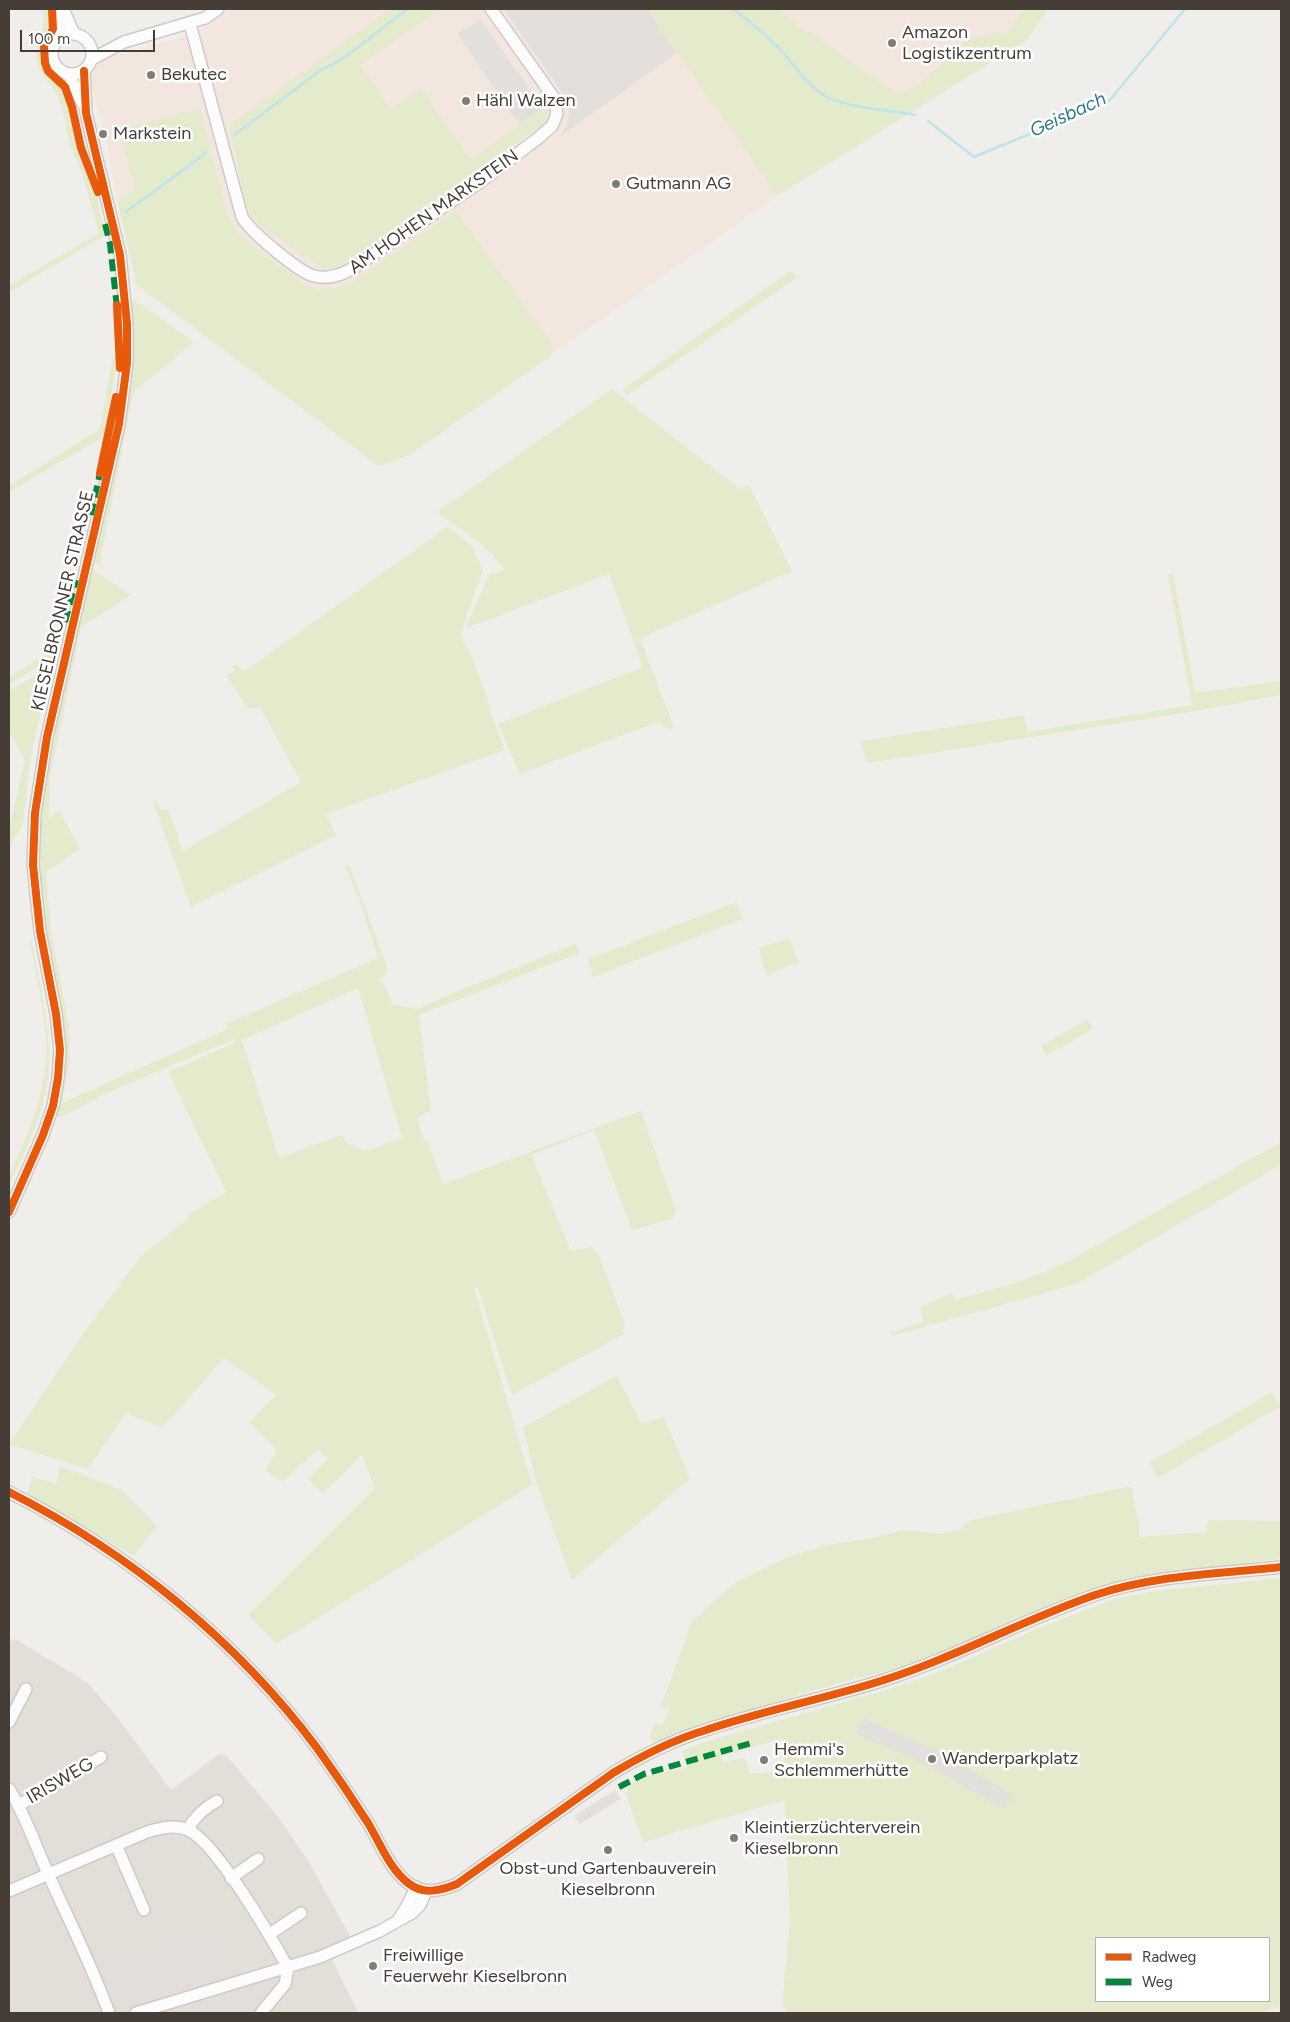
<!DOCTYPE html>
<html>
<head>
<meta charset="utf-8">
<style>
  body { margin:0 }
  #map { position:relative; width:1290px; height:2022px; overflow:hidden; background:#f0eeeb; font-family:Figtree,sans-serif }
  canvas { display:block }
  .frame { position:absolute; inset:0; border:10px solid #473d37; pointer-events:none }
  .legend { position:absolute; left:1095px; top:1937px; width:175px; height:65px; box-sizing:border-box; background:#fff; border:1px solid #b5b1af; margin:0; padding:6px 9px; list-style:none; font-size:15px; color:#473d37 }
  .legend li { display:flex; align-items:center; gap:10px; height:25px }
  .legend b { width:25px; border:1px solid #b5b1af }
  .scale { position:absolute; left:20px; top:30px; width:135px; height:22px; box-sizing:border-box; border:2px solid #473d37; border-top:0; padding-left:6px; font-size:15px; line-height:18px; white-space:nowrap; color:#473d37; -webkit-text-stroke:4px #fff; paint-order:stroke }
</style>
</head>
<body>
<div id="map">
<canvas width="1290" height="2022"></canvas>
<div class="frame"></div>
<ul class="legend">
<li><b style="height:6px;background:#e8590c"></b>Radweg</li>
<li><b style="height:6px;background:#00873e"></b>Weg</li>
</ul>
<div class="scale">100 m</div>
</div>
<script>
const context = document.querySelector('canvas').getContext('2d');
context.lineJoin = 'round';
function fillPath(path, color) {
  context.fillStyle = color;
  context.fill(path, 'evenodd');
}
function trace(path, color, width, dash) {
  context.strokeStyle = color;
  context.lineWidth = width;
  context.lineCap = dash ? 'butt' : 'round';
  context.setLineDash(dash || []);
  context.stroke(path);
}
function write(font, color, halo, rows, align = 'center') {
  context.font = font + ' Figtree,sans-serif';
  context.lineWidth = 5;
  context.setLineDash([]);
  context.textBaseline = 'middle';
  context.strokeStyle = halo;
  context.fillStyle = color;
  for (const [text, x, y, turn = 0] of rows) {
    context.save();
    context.translate(x, y);
    context.rotate((+turn || 0) * Math.PI / 180);
    context.textAlign = isNaN(turn) ? turn : align;
    if (halo) context.strokeText(text, 0, 0);
    context.fillText(text, 0, 0);
    context.restore();
  }
}
fillPath(new Path2D(`
  M15 1639 88 1683 117 1717 171 1790 219 1754 226 1755 279 1818 310 1864 351 1938 327 1949 358 2013H9V1642Z`), '#e4ded8');
fillPath(new Path2D(`
  M232 9H1048L1028 39 777 196 409 455 379 466 137 285 117 200 106 137 89 76 102 59 193 34Z`), '#f3e6de');
fillPath(new Path2D(`
  M504 9H647L676 53 558 138 566 128 569 117V108L566 98Z
  M222 1924 237 1974 115 2008 96 1957 121 1947 123 1951Z
  M279 1981 251 2013H161Z`), '#e3deda');
fillPath(new Path2D(`
  M43 9H49L51 30 44 41 41 53 43 64 49 75 63 87 71 110 74 133 95 187 105 235 9 292V286L99 233 82 174 70 145 64 115 58 97 38 67 36 60V52L44 22Z
  M391 9H440L360 64 390 110 421 88 471 160 546 106 548 116 541 126 345 262 334 268H320L259 223 251 214 246 203 229 126Z
  M647 9H775L896 93 909 90 918 86 970 38 1007 32 1023 9H1048L1028 39 777 196Z
  M200 109 226 210C230 220 234 229 242 236 253 247 306 287 318 289 328 291 340 287 349 284L456 211 549 340 553 348 551 356 409 455 379 466 137 285 117 200 135 189 119 129Z
  M790 271 798 277 627 395 622 390Z
  M131 300 136 301 194 342 133 393 100 563 103 569 93 562 112 482 129 393 134 337Z
  M118 356 105 436 9 492V486L100 429 113 357Z
  M612 389 740 489 749 485 792 571 640 638 674 727 670 729 658 722 520 774 498 724 643 667 609 574 467 628V623L490 574 504 570C495 551 455 525 437 512Z
  M447 527 472 546 483 570 460 635C482 670 489 712 505 750L326 814 336 835 191 907 153 802 155 799 160 810 168 809 183 851 301 782 260 707 248 709 226 676 235 670 232 667 235 664 245 671Z
  M92 569 131 595 81 627 50 778 49 818 59 810 80 849 46 872 51 931 69 1026 70 1060 62 1103 228 1029 226 1024 378 958 359 898 345 866 349 865 386 963 387 974 378 980C387 985 389 994 391 1004L418 1009 460 990 576 944 580 953 419 1015 431 1111 417 1117 424 1142 427 1139 443 1184 641 1111 676 1211 672 1219 632 1230 594 1130 531 1155 571 1251 592 1247 598 1253 625 1324 622 1331 624 1334 512 1395 478 1288H474L532 1485 276 1644 248 1615 375 1488 362 1455 322 1494 308 1478 328 1459 318 1449 283 1482 265 1470 277 1450 249 1423 276 1395 224 1358 162 1428 126 1413 88 1469 9 1444 85 1331 141 1256 189 1218 188 1215 226 1192 168 1072 234 1043V1039L105 1094 61 1117H57L55 1113 58 1103C55 1051 53 999 48 947 46 923 38 899 38 875 39 771 67 670 92 569ZM358 988 402 1138 366 1151 347 1144 342 1135 279 1158 242 1040Z
  M1173 574 1195 693 1281 681V695L1196 711 868 763 860 742 864 741 1024 715 1028 732 1192 705 1168 575Z
  M62 627 55 657 9 684V677L50 652 58 628Z
  M52 665 30 760 23 824 9 847V829L25 760 9 733V691Z
  M737 902 743 919 593 977 588 959Z
  M789 938 799 962 766 975 759 948Z
  M30 943H32C40 983 50 1023 49 1064 48 1107 27 1148 9 1186V1176C28 1134 49 1088 46 1041 44 1008 36 975 30 943Z
  M1088 1019 1093 1029 1046 1056 1041 1046Z
  M1281 1142V1165L1076 1284 892 1336 891 1332 924 1322 920 1307 952 1293 955 1300 1019 1282 1067 1262Z
  M617 1376 641 1424 664 1417 690 1479 572 1580 537 1485 523 1427Z
  M1272 1392 1278 1402 1281 1400V1406L1158 1478 1149 1463Z
  M60 1466 120 1489 157 1526 134 1556 27 1494 32 1477 56 1484Z
  M1131 1486 1139 1525V1537L1206 1532 1208 1520 1281 1521V1559L1127 1578 917 1663 810 1691 654 1743 649 1737 656 1722 662 1725 670 1710 661 1706 692 1621 736 1582 793 1555 832 1544 869 1539 904 1530 942 1534 960 1530 968 1521Z
  M1281 1578V2006L1263 2013H788L782 2003 790 1924 785 1800 643 1842 626 1795 628 1786 644 1777 688 1767 682 1751 701 1743 897 1687 946 1669 1032 1631 1111 1600 1155 1591ZM783 1738 784 1771 749 1774 746 1758 724 1762 721 1757ZM1096 1938H1269V2001H1096Z`), '#e4eacc');
fillPath(new Path2D(`
  M480 19 543 108 521 123 511 113 458 34Z
  M864 1718 939 1752 1013 1795 1004 1809 929 1766 855 1733Z
  M615 1790 621 1799 580 1824 574 1816Z`), '#e2dfdc');
trace(new Path2D(`
  M733 9C748 20 763 32 777 46 792 62 806 84 825 96 847 108 889 110 915 115
  M928 121 974 157 1109 101 1185 9
  M234 135 321 70C354 55 378 29 408 9
  M126 212C152 191 181 174 206 152`), '#bce4ed', 2.5);
const minor = new Path2D(`
  M59 9 60 38
  M63 9 74 34
  M190 24 242 217C250 231 298 272 314 276 329 280 342 275 355 267L483 180 537 139 552 126 557 114 554 98 491 9
  M52 54a20 20 0 1 1 40 0a20 20 0 1 1-40 0Z
  M92 59 124 42 205 18 218 9
  M69 75 83 104
  M9 1212 43 1135 53 1106 58 1078 60 1050 56 1014 40 931 33 865 35 813 47 737 119 424 127 363V324L120 255 86 113 84 71
  M9 1492C129 1553 236 1640 317 1748 335 1773 352 1798 368 1823 380 1843 389 1868 408 1883 423 1895 440 1891 457 1884L613 1773C643 1755 673 1740 706 1730 764 1710 825 1699 884 1680 956 1657 1023 1620 1095 1595 1153 1575 1220 1574 1281 1567
  M9 1722 26 1689
  M9 1789C26 1816 36 1847 49 1876 70 1922 92 1966 109 2013
  M19 1805 101 1757
  M188 1829C195 1816 204 1808 217 1801
  M116 1845 144 1910
  M231 1878 258 1859
  M9 1891 147 1832C161 1828 175 1824 188 1830 216 1842 272 1939 288 1968L285 1984 261 2013
  M399 1919 407 1906 416 1887
  M270 1934 301 1913
  M136 2013 320 1957 380 1931 412 1913 420 1905 426 1891`);
trace(minor, '#cdcac7', 14);
trace(minor, '#fdfcfc', 11);
trace(new Path2D(`
  M105 224 110 244 117 308
  M91 515 101 468
  M65 622 76 580
  M619 1787 644 1774 755 1742`), '#00873e', 6, [12, 6]);
trace(new Path2D(`
  M52 9 53 29 44 46 45 63 48 71 65 87 72 107 81 148 98 192
  M117 305 120 368
  M100 473 116 397
  M9 1212 43 1135 53 1106 58 1078 60 1050 56 1014 40 931 33 865 35 813 47 737 119 424 127 363V324L120 255 86 113 84 71
  M9 1492C129 1553 236 1640 317 1748 335 1773 352 1798 368 1823 380 1843 389 1868 408 1883 423 1895 440 1891 457 1884L613 1773C643 1755 673 1740 706 1730 764 1710 825 1699 884 1680 956 1657 1023 1620 1095 1595 1153 1575 1220 1574 1281 1567`), '#e8590c', 8);
for (const [x, y, r, color] of [
  [892,43,5,"#827b76"],
  [151,75,5,"#827b76"],
  [466,101,5,"#827b76"],
  [103,134,5,"#827b76"],
  [616,184,5,"#827b76"],
  [932,1759,5,"#827b76"],
  [764,1760,5,"#827b76"],
  [734,1838,5,"#827b76"],
  [608,1850,5,"#827b76"],
  [373,1966,5,"#827b76"]
]) {
  const dot = new Path2D();
  dot.arc(x, y, r, 0, 2 * Math.PI);
  context.fillStyle = color;
  context.fill(dot);
  trace(dot, '#fff', 2);
}
write('18px', '#473d37', '#fff', [
  ["Amazon",902,33],
  ["Logistikzentrum",902,54],
  ["Bekutec",161,75],
  ["Hähl Walzen",476,101],
  ["Markstein",113,134],
  ["Gutmann AG",626,184],
  ["Hemmi's",774,1750],
  ["Schlemmerhütte",774,1771],
  ["Wanderparkplatz",942,1759],
  ["Kleintierzüchterverein",744,1828],
  ["Kieselbronn",744,1849],
  ["Obst-und Gartenbauverein",608,1869,"center"],
  ["Kieselbronn",608,1890,"center"],
  ["Freiwillige",383,1956],
  ["Feuerwehr Kieselbronn",383,1977]
], 'left');
write('18px', '#473d37', '#fff', [
  ["AM HOHEN MARKSTEIN",434,212,-35],
  ["KIESELBRONNER STRASSE",63,601,-77],
  ["IRISWEG",60,1781,-30]
]);
write('italic 19px', '#2b7b90', '#fff', [
  ["Geisbach",1068,115,-25]
]);
</script>
</body>
</html>
